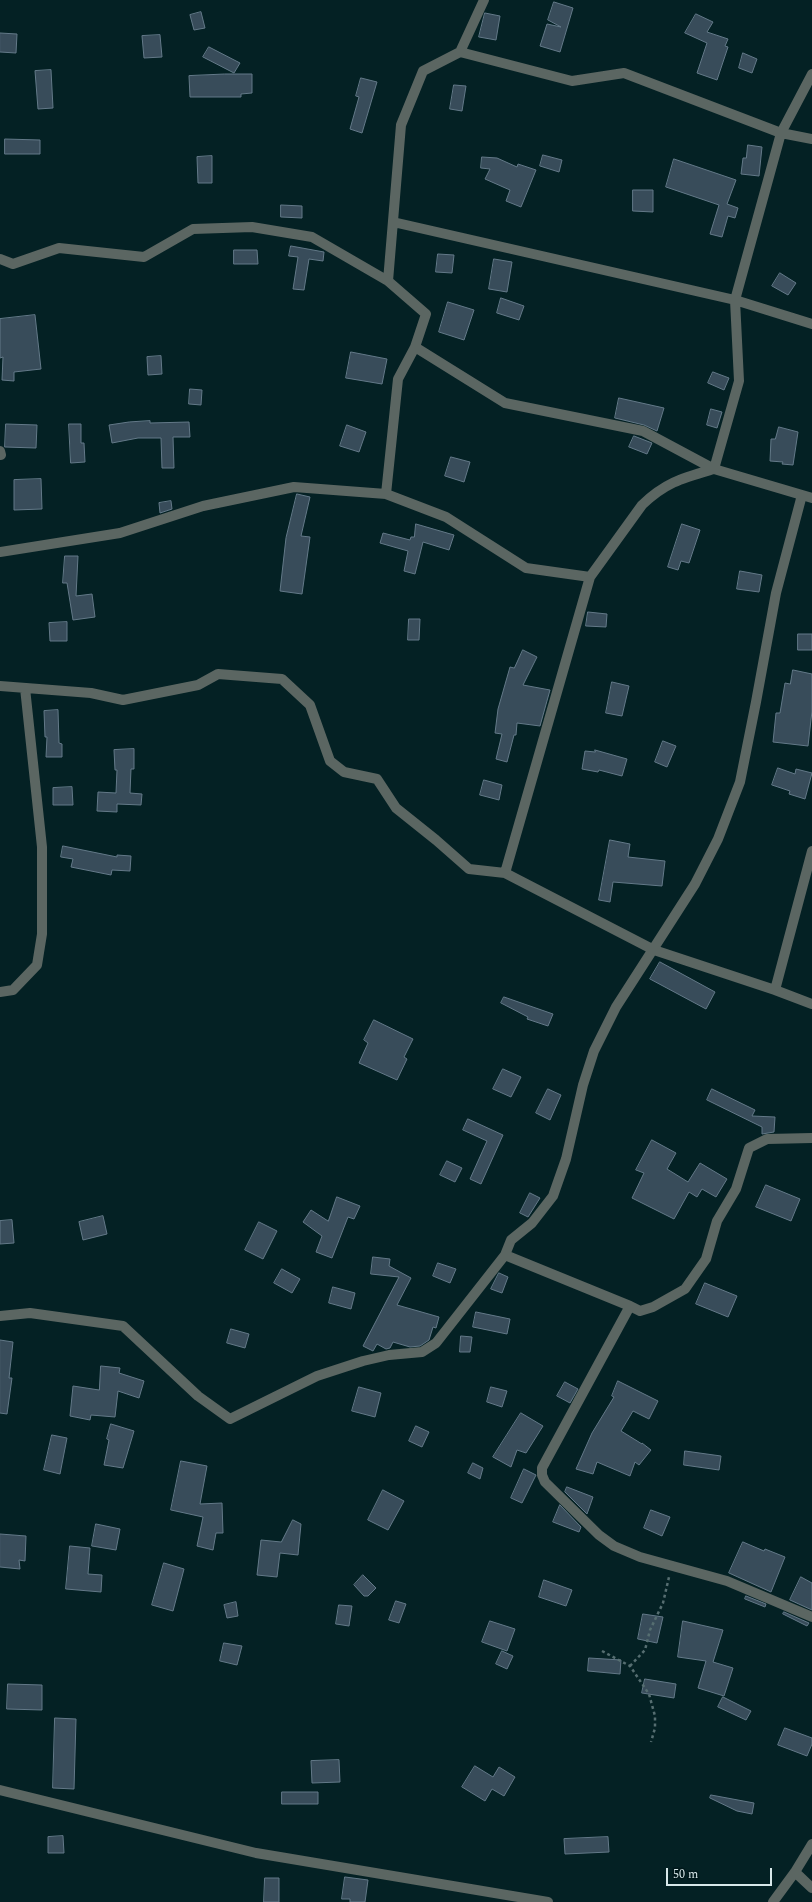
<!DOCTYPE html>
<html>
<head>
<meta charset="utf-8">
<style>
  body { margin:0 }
  #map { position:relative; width:812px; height:1902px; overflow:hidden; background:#042124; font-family:Spectral,serif }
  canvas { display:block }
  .scale { position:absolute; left:666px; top:1868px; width:106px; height:18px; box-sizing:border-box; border:2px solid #d8e8ea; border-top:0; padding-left:5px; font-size:12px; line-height:14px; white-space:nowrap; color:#d8e8ea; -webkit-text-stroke:3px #00181b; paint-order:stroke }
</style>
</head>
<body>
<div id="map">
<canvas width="812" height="1902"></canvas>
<div class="scale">50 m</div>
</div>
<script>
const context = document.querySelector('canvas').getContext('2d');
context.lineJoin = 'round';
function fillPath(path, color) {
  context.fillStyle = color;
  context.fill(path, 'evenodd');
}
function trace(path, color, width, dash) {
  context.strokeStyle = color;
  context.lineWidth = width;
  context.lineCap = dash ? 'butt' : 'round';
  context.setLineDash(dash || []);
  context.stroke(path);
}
const building = new Path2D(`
  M554 2 573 8 560 52 540 46 547 24 561 27 548 20Z
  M201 12 205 28 194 30 190 15Z
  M485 13 500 16 496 40 479 37Z
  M696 14 713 22 707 32 728 39 725 46 728 47 717 80 697 73 707 43 685 33Z
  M0 33 17 34 16 53 0 52Z
  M160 35 162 57 144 58 142 36Z
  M209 47 240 63 234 73 203 57Z
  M743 53 757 59 752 73 739 68Z
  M51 70 53 108 38 109 35 71Z
  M225 74H252V93L241 94V97H190L189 76Z
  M361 78 377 82 362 133 350 129 359 97 356 96Z
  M454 85 466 86 462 111 450 109Z
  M5 139 40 140V154H5Z
  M748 145 762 147 759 176 741 174 743 158H746Z
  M543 155 562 160 559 172 540 166Z
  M212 156V183H198L197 157Z
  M482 157 497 158 517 167 518 164 536 170 521 207 506 201 510 190 485 179 490 169 481 168Z
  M674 159 736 180 727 204 738 208 735 218 728 216 722 237 710 234 719 205 666 187Z
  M633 190H653V212L633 211Z
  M281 205 302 206V218L281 217Z
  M291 246 324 252 323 261 309 259 304 290 293 289 298 257 289 256Z
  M234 250H257L258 264H234Z
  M438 254 454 255 452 273 436 272Z
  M494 259 512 262 507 292 489 289Z
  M780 273 796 283 788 295 772 286Z
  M501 298 524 306 519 320 497 313Z
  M448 302 474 310 464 340 439 332Z
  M35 315 41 369 14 372V381L2 380 3 357 0 358V319Z
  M351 352 387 359 382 384 346 378Z
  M161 356 162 374 148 375 147 357Z
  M713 372 729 378 724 390 708 383Z
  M190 389 202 390 201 405 189 404Z
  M619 398 664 408 657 431 644 425 615 418Z
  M711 409 722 412 717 428 707 425Z
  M150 421V423L189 422 190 437H173L174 468H162L161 438H138L112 443 109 425 129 422Z
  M6 424 37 425 36 448 5 447Z
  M69 424H81V443H84L85 462 71 463Z
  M347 425 366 432 359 452 340 446Z
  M779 427 798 432 793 465 782 464 783 462 770 461 771 439H775Z
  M634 436 652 443 647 454 629 447Z
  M451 457 470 462 464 482 445 476Z
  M41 479 42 509 14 510V480Z
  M297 494 310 497 301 536 310 537 302 594 280 591 286 538Z
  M171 501 172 509 160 513 159 503Z
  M416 524 454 535 449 550 423 542 415 574 404 571 408 551 380 543 383 533 410 540 411 537H414Z
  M682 524 700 530 689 563 681 561 678 570 668 567Z
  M65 556H78L76 596 92 594 95 617 73 620 67 583H63Z
  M740 571 762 575 759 592 737 589Z
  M588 612 607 614 606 627 586 626Z
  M409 619H420L419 640H408Z
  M67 622V641H50L49 623Z
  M798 634H812V650H798Z
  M523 650 537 657 523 685 550 690 540 726 517 723 516 735H514L507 762 496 759 502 734 495 733 498 709 510 667 514 668Z
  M793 670 812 674V711L808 746 773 742 776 713H780L785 683 790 684Z
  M612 682 629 686 622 716 606 713Z
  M58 710 59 743 62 744V757H46L47 737H45L44 711Z
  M663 741 676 746 667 767 655 762Z
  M134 749V769H131L130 793 142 794 141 805 117 804V812L97 811 98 792 116 793 117 770H115L114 750Z
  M595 750 627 759 622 776 599 770 598 772 582 769 585 751 595 752Z
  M778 768 795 774 796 769 812 773 805 799 789 794 790 791 772 785Z
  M484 780 502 785 499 800 480 795Z
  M72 787 73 805H53V788Z
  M610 840 630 844 628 857 665 861 662 886 613 882 610 902 599 900Z
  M63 846 117 857V855L131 856 130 871 112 870 111 875 71 867 73 859 61 857Z
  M660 962 715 992 706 1009 650 979Z
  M504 997 553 1014 548 1026 527 1019 528 1017 501 1003Z
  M374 1020 413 1039 404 1057 407 1059 397 1080 359 1063 368 1043 364 1040Z
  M503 1069 521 1077 511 1097 493 1089Z
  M548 1089 561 1095 550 1120 536 1113Z
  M712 1089 755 1110 752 1116 775 1117 774 1132 762 1134V1127L707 1100Z
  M468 1119 503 1135 481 1184 470 1179 487 1141 463 1130Z
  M652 1140 676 1153 667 1169 688 1182 700 1163 727 1179 716 1197 702 1189 697 1197 689 1192 674 1219 632 1198 644 1173 636 1170Z
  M447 1161 462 1168 455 1182 440 1175Z
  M766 1185 800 1199 791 1221 756 1207Z
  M530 1193 540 1198 528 1217 520 1213Z
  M337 1197 360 1206 354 1219 348 1217 332 1258 316 1252 322 1236 303 1222 311 1210 328 1221Z
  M103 1216 107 1234 83 1240 79 1222Z
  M12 1220 14 1243 0 1244V1221Z
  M259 1222 277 1231 263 1259 245 1250Z
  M373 1257 390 1259 389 1266 411 1278 397 1305 439 1317 436 1328 433 1327 429 1340 420 1346 410 1347 393 1342 390 1348 386 1349 377 1344 373 1351 363 1346 399 1277 371 1274Z
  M438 1263 456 1269 450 1283 433 1276Z
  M282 1269 300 1279 292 1293 274 1283Z
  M499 1273 508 1277 502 1293 491 1289Z
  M705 1283 737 1296 728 1317 696 1304Z
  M333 1287 355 1293 351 1309 329 1303Z
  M476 1312 510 1319 507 1334 473 1327Z
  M231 1329 249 1334 245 1348 227 1343Z
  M461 1336 472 1337 470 1352H460Z
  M0 1340 13 1342 9 1378H12L7 1414 0 1413Z
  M101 1366 120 1368 119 1373 144 1381 139 1398 118 1391 115 1417 91 1415 90 1420 70 1416 73 1386 99 1390Z
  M618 1381 658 1401 649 1419 633 1411 621 1431 642 1444V1443L651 1450 639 1465 635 1462 630 1476 597 1462 593 1474 576 1469 592 1433 614 1397 612 1396Z
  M565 1382 578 1389 570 1403 557 1396Z
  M359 1387 381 1393 375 1417 352 1411Z
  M491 1387 507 1391 502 1407 487 1402Z
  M521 1413 543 1426 526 1453 517 1450 511 1467 493 1457Z
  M111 1424 134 1431 123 1468 104 1465 109 1440 107 1439Z
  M416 1426 429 1432 422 1447 409 1441Z
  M52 1435 67 1438 60 1474 44 1470Z
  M685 1451 721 1456 719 1470 684 1465Z
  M181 1461 207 1466 200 1504 222 1503 223 1533H216L213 1550 197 1546 203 1517 171 1510Z
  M473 1463 483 1468 480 1479 468 1473Z
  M524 1469 536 1475 522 1503 511 1498Z
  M567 1487 593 1497 587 1514 565 1492Z
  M383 1490 404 1501 388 1530 368 1520Z
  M560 1505 581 1527 579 1532 553 1522Z
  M651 1510 670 1517 662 1536 644 1528Z
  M293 1520 301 1524 298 1555 280 1553 277 1577 257 1575 261 1540 281 1542Z
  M96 1524 120 1529 116 1550 92 1546Z
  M0 1534 26 1536 25 1561 19 1560 20 1569 0 1567Z
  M743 1542 764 1551 765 1549 785 1557 771 1592 729 1573Z
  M70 1546 90 1548 88 1574 102 1575 101 1592 66 1589Z
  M164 1563 184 1569 173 1611 152 1605Z
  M363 1575 376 1588 368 1596H364L354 1585Z
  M801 1577 812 1583V1610L790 1600Z
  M544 1580 572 1590 566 1606 539 1597Z
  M746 1596 766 1604 765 1607 745 1599Z
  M396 1601 406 1604 399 1623 389 1620Z
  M236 1602 238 1616 227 1618 224 1605Z
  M339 1605 352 1606 349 1626 336 1624Z
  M784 1612 809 1623 807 1626 783 1614Z
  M643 1614 663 1617 657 1643 638 1639Z
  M490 1621 515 1629 507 1651 482 1642Z
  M683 1621 723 1630 713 1662 733 1668 724 1696 698 1688 706 1661 678 1657Z
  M224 1643 242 1646 237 1665 220 1661Z
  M502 1651 513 1656 507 1669 496 1664Z
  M589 1658 621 1660 620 1674 588 1671Z
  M645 1679 676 1684 674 1698 642 1693Z
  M8 1684 42 1685V1710L7 1709Z
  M723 1697 751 1711 746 1720 718 1707Z
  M55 1718 76 1719 74 1789 53 1788Z
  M785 1728 812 1738V1744L807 1756 778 1745Z
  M339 1760 340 1782 312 1783 311 1761Z
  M475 1766 493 1777 499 1767 515 1777 504 1796 492 1789 485 1801 462 1787Z
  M282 1792H318V1804H282Z
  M711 1795 754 1803 752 1814 737 1811 710 1798Z
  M63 1836 64 1853H48V1837Z
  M608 1837 609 1852 565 1854 564 1839Z
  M345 1877 368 1880 365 1902H350V1899H342Z
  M265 1878H279V1902H264Z`);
fillPath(building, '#384c5a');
trace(building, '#637988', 1);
trace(new Path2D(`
  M602 1651 630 1666 649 1694 655 1716V1728L651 1742
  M630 1666 645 1650 650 1630 663 1603 669 1577`), '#566e71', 2.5, [3, 3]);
trace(new Path2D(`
  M460 52 572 81 624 73 781 133 812 139
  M393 222 735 300 812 324
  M0 259 13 264 59 248 144 257 193 229 252 227 312 237 388 281 426 314 415 347 505 403 643 431 714 469 812 498
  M388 281 401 125 423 71 460 52 484 0
  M0 451 1 455
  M714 469 739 381 735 300 781 133 812 74
  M386 494 398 379 415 347
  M0 552 120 533 203 506 294 487 386 494 446 517 526 568 590 577
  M0 686 91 693 123 700 198 685 218 674 282 679 310 705 330 761 344 772 377 779 396 808 436 840 469 869 505 873 654 950 775 990 812 1004
  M505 873 590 577 642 505C666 482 683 478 714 469
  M775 990 812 851
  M0 992 13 990 37 965 42 934V847L25 688
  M812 1138 767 1139 749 1148 736 1189 717 1221 706 1259 685 1289 653 1307 640 1311 630 1306 542 1468V1475L545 1482 599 1535 614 1546 640 1557 727 1581 812 1617
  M505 1255 630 1306
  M0 1316 30 1313 123 1326 198 1396 230 1419 317 1376 363 1361 389 1355 422 1352 436 1343 505 1255 511 1240 532 1223 553 1196 566 1159 583 1085 594 1051 616 1007 695 884 718 839 740 782 756 702 776 593 802 495
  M0 1790 256 1853 548 1902
  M795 1872 812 1888
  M773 1902 795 1872 812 1844`), '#5b6662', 10);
</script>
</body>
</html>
